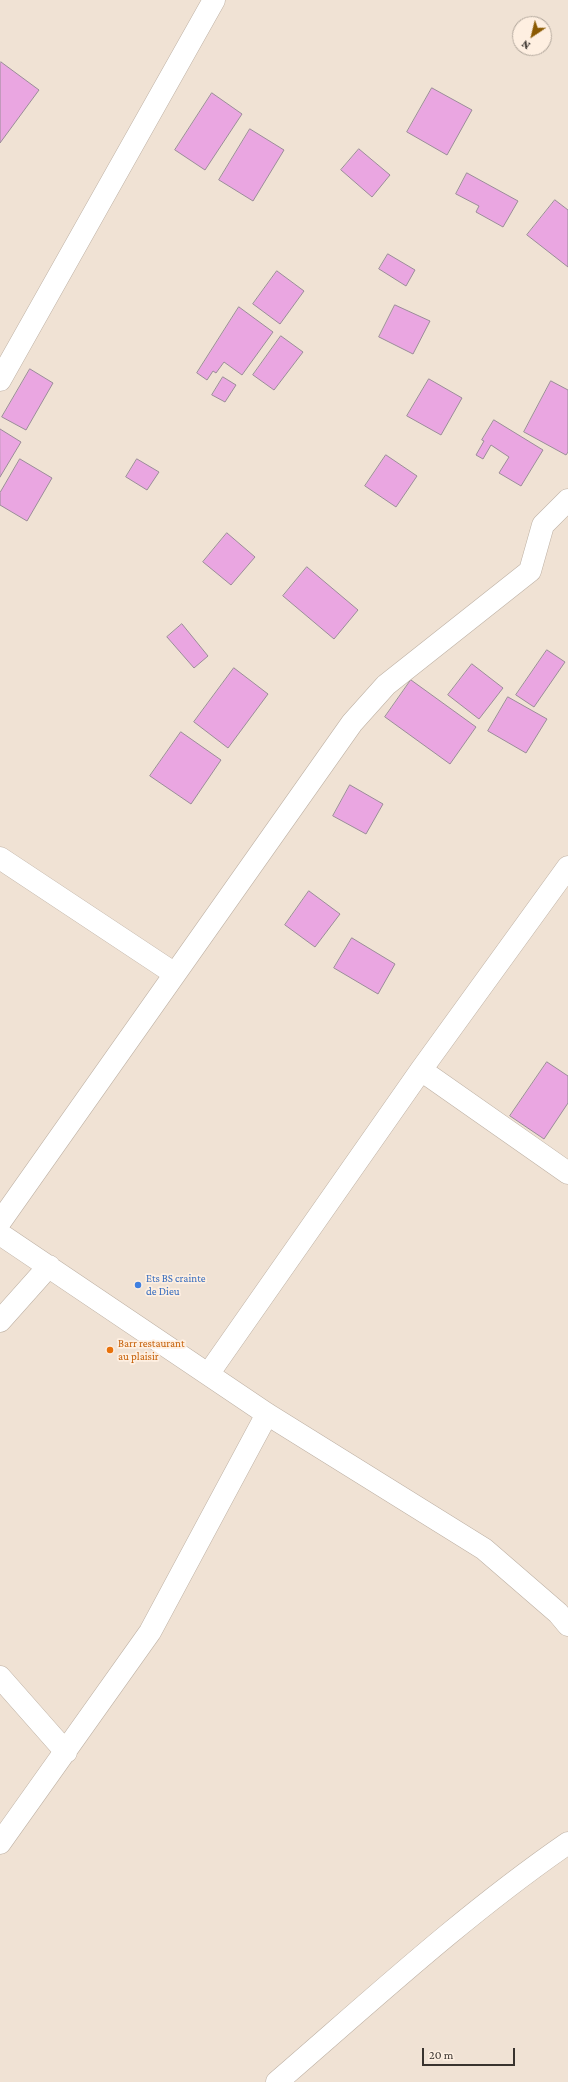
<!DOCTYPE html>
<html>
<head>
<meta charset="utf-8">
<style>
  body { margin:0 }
  #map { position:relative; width:568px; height:2082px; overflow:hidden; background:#f0e2d4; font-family:"Crimson Pro",serif }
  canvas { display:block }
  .north { position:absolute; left:512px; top:16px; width:40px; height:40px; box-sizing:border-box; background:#feefe1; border:1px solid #afa499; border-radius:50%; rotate:215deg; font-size:11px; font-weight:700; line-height:16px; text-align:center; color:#39332e }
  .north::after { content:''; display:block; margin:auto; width:14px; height:18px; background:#8b5a02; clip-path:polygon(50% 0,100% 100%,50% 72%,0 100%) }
  .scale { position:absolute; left:422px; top:2048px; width:93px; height:18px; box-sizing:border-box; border:2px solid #39332e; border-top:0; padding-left:5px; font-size:12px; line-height:14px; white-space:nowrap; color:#39332e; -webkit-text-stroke:3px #feefe1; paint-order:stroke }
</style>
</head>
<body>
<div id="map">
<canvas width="568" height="2082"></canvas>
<div class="north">N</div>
<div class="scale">20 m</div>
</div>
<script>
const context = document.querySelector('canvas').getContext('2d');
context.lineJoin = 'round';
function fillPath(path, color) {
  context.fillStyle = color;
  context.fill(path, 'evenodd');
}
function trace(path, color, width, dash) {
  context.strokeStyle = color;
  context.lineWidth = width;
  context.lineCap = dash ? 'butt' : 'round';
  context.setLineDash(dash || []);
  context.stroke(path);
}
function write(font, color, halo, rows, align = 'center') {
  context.font = font + ' "Crimson Pro",serif';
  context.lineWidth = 3.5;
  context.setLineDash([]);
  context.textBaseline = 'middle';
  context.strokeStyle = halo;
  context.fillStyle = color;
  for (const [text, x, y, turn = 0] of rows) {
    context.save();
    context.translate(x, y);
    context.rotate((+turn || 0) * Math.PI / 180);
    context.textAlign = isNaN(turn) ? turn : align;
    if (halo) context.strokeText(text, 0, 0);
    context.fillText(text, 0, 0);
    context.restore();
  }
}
const building = new Path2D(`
  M1 62 39 90 0 143V63Z
  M432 88 472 110 447 155 407 132Z
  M212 93 242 114 205 170 175 150Z
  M250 129 284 150 253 201 219 180Z
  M359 149 390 175 372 197 341 170Z
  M467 173 518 201 503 227 476 212 479 206 456 194Z
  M555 200 568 210V267L527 235Z
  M388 254 415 270 406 286 379 269Z
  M277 271 304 291 280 324 253 304Z
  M395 305 430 321 413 354 379 337Z
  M239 307 273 332 242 375 224 362 216 373 213 371 207 380 197 373Z
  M281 336 303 352 274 390 253 375Z
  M30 369 53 383 26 430 2 417Z
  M223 377 236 385 225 402 212 395Z
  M429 379 462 398 441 435 407 416Z
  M551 381 568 390V452L566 455 524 432Z
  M494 420 543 450 521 486 499 473 509 457 491 445 483 459 476 455 484 441 482 440Z
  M0 429 21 442 0 477Z
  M386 455 417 476 396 507 365 486Z
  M20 459 52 478 27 521 0 505V493Z
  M137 459 159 472 147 490 126 477Z
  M227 533 255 557 231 585 203 562Z
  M307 567 358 610 334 639 283 596Z
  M182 624 208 656 194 668 167 637Z
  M547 650 565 662 534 707 516 695Z
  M472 664 503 688 479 719 448 695Z
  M234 668 268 694 228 748 194 722Z
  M411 680 476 727 450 764 385 717Z
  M508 697 547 719 526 753 488 731Z
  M181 732 221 760 191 804 150 776Z
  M350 785 383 804 366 834 333 816Z
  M309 891 340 914 315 947 285 925Z
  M352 938 395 964 378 994 334 968Z
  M547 1062 568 1076V1103L544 1139 510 1116Z`);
fillPath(building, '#eaa6e1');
trace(building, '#9a8c98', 1);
const minor = new Path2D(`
  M0 380 214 0
  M0 858 175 974
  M421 1070 568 1173
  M0 1222 352 723 386 685 530 571 543 525 568 500
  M0 1234 267 1414 484 1549 558 1613 568 1625
  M0 1321 49 1266
  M209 1373 421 1070 568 867
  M0 1677 66 1752
  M0 1843 150 1632 267 1414
  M277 2082C372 2000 465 1914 568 1843`);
trace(minor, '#beb1a4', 23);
trace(minor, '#fff', 22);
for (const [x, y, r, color] of [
  [138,1285,4,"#3f7fe0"],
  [110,1350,4,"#e8710a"]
]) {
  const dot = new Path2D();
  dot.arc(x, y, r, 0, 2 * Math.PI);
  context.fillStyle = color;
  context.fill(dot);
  trace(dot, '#feefe1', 1.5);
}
write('11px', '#366cbe', '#feefe1', [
  ["Ets BS crainte",146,1279],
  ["de Dieu",146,1292]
], 'left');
write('11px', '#c56008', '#feefe1', [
  ["Barr restaurant",118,1344],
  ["au plaisir",118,1357]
], 'left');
</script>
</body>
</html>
